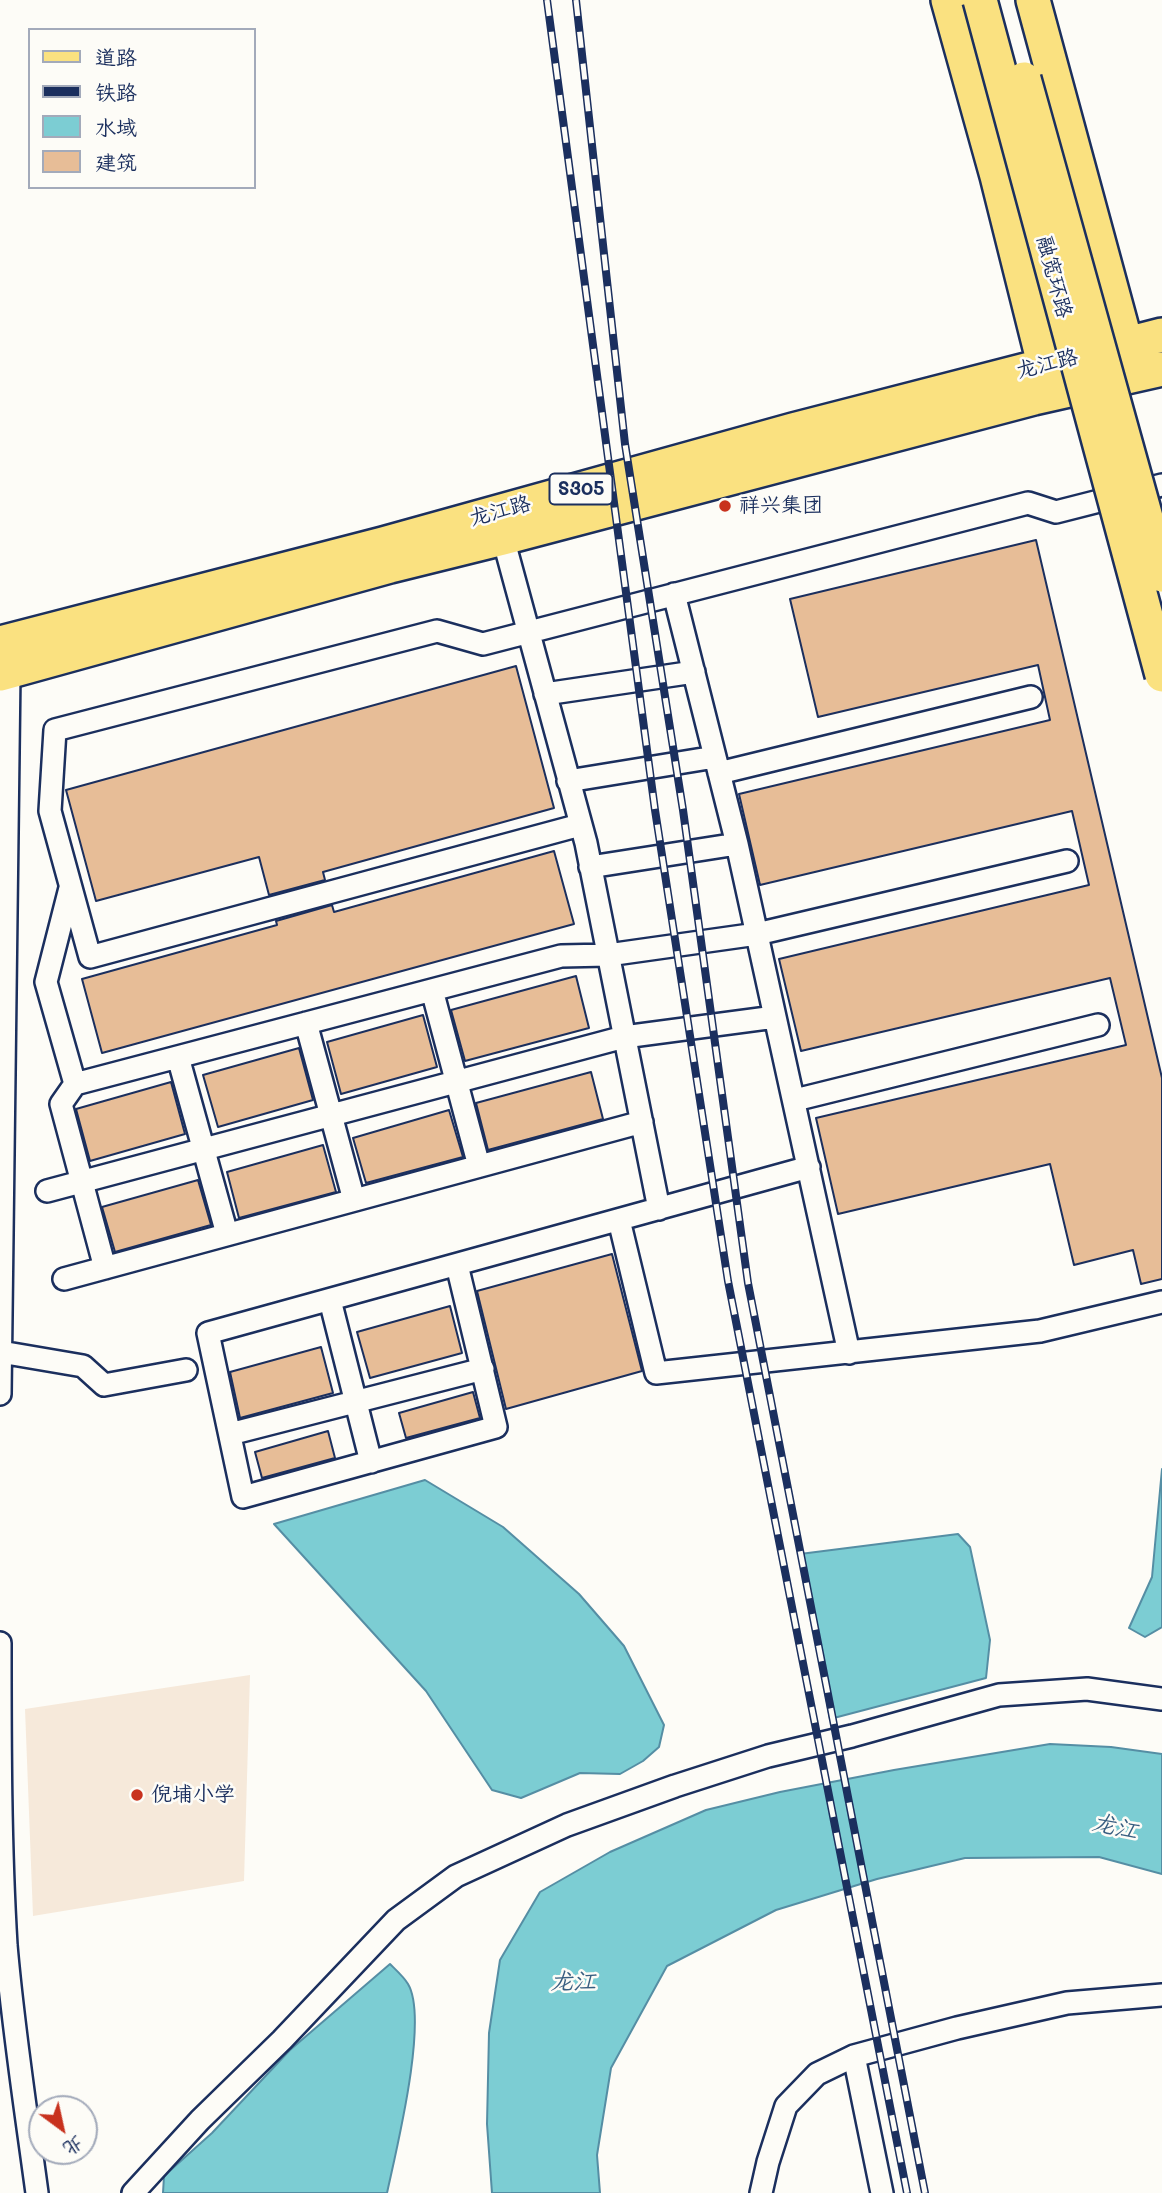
<!DOCTYPE html>
<html>
<head>
<meta charset="utf-8">
<style>
  body { margin:0 }
  #map { position:relative; width:1162px; height:2193px; overflow:hidden; background:#fdfcf7; font-family:Mali,"LXGW WenKai TC",sans-serif }
  canvas { display:block }
  .legend { position:absolute; left:28px; top:28px; width:228px; height:161px; box-sizing:border-box; background:#fdfcf7; border:2px solid #a3aaba; margin:0; padding:9px 12px; list-style:none; font-size:21px; color:#1b2f5e }
  .legend li { display:flex; align-items:center; gap:14px; height:35px }
  .legend b { width:35px; border:2px solid #a3aaba }
  .north { position:absolute; left:28px; top:2095px; width:70px; height:70px; box-sizing:border-box; background:#fdfcf7; border:2px solid #a3aaba; border-radius:50%; rotate:147deg; font-size:19px; font-weight:700; line-height:28px; text-align:center; color:#1b2f5e }
  .north::after { content:''; display:block; margin:auto; width:24px; height:32px; background:#c8321e; clip-path:polygon(50% 0,100% 100%,50% 72%,0 100%) }
</style>
</head>
<body>
<div id="map">
<canvas width="1162" height="2193"></canvas>
<ul class="legend">
<li><b style="height:9px;background:#fae180"></b>道路</li>
<li><b style="height:9px;background:#1b2f5e"></b>铁路</li>
<li><b style="height:19px;background:#7ccdd3"></b>水域</li>
<li><b style="height:19px;background:#e7bd97"></b>建筑</li>
</ul>
<div class="north">北</div>
</div>
<script>
const context = document.querySelector('canvas').getContext('2d');
context.lineJoin = 'round';
function fillPath(path, color) {
  context.fillStyle = color;
  context.fill(path, 'evenodd');
}
function trace(path, color, width, dash) {
  context.strokeStyle = color;
  context.lineWidth = width;
  context.lineCap = dash ? 'butt' : 'round';
  context.setLineDash(dash || []);
  context.stroke(path);
}
function write(font, color, halo, rows, align = 'center') {
  context.font = font + ' Mali,"LXGW WenKai TC",sans-serif';
  context.lineWidth = 5;
  context.setLineDash([]);
  context.textBaseline = 'middle';
  context.strokeStyle = halo;
  context.fillStyle = color;
  for (const [text, x, y, turn = 0] of rows) {
    context.save();
    context.translate(x, y);
    context.rotate((+turn || 0) * Math.PI / 180);
    context.textAlign = isNaN(turn) ? turn : align;
    if (halo) context.strokeText(text, 0, 0);
    context.fillText(text, 0, 0);
    context.restore();
  }
}
fillPath(new Path2D(`
  M250 1675 244 1881 33 1916 25 1709Z`), '#f6e9da');
const water = new Path2D(`
  M1162 1469V1627L1145 1637 1129 1628 1152 1577Z
  M425 1480 503 1527 579 1594 624 1646 664 1725 659 1747 643 1761 620 1774 580 1773 521 1798 492 1790 426 1691 274 1524Z
  M958 1534 970 1547 990 1640 986 1678 830 1719 800 1554Z
  M1050 1744 1111 1747 1162 1754V1874L1099 1857 965 1858 877 1879 776 1910 667 1966 611 2068 597 2155 600 2193H492L487 2124 489 2033 500 1960 540 1892 610 1852 706 1810 780 1792 894 1770Z
  M390 1964C396 1970 404 1977 408 1984 429 2019 396 2151 387 2193H163L164 2176 212 2133 290 2050Z`);
fillPath(water, '#7ccdd3');
trace(water, '#558ea4', 2);
const building = new Path2D(`
  M1036 540 1162 1078V1279L1141 1284 1133 1250 1074 1265 1050 1164 838 1214 816 1118 1126 1045 1110 978 801 1051 779 959 1089 885 1072 811 760 885 739 794 1050 720 1038 665 818 717 790 599Z
  M516 666 554 808 323 872 325 880 269 895 259 857 96 901 66 790Z
  M554 851 574 924 102 1053 82 979 277 925 276 921 332 905 334 912Z
  M576 976 589 1028 465 1061 451 1010Z
  M423 1015 437 1067 341 1094 327 1042Z
  M299 1048 313 1100 218 1127 203 1075Z
  M591 1072 603 1119 488 1150 476 1103Z
  M171 1082 185 1134 90 1161 76 1109Z
  M449 1110 463 1157 366 1183 353 1138Z
  M323 1145 336 1192 239 1218 227 1172Z
  M198 1180 211 1225 115 1252 102 1207Z
  M612 1254 642 1371 506 1409 477 1291Z
  M450 1306 462 1353 370 1378 357 1332Z
  M321 1347 333 1393 240 1418 230 1372Z
  M473 1392 480 1418 406 1438 399 1413Z
  M328 1431 335 1458 262 1478 255 1452Z`);
fillPath(building, '#e7bd97');
trace(building, '#1b2f5e', 2);
const street = new Path2D(`
  M503 538 586 843 659 1209
  M674 594 737 844 849 1353
  M545 694 694 672
  M719 773 1031 697
  M568 781 715 757
  M580 825 90 957 50 811 55 730 437 631 483 644 1028 503 1056 512 1162 485
  M590 867 737 844
  M70 888 46 982 75 1084 61 1104 105 1268
  M432 990 479 1166
  M306 1023 354 1200
  M178 1057 227 1234
  M75 1084 561 956 608 955 757 934 1067 861
  M795 1100 1098 1025
  M47 1191 624 1037 775 1017
  M619 1220 656 1373 1040 1331 1162 1302
  M457 1265 496 1427 243 1497 208 1333 809 1167
  M64 1279 642 1122
  M330 1300 371 1462
  M1 1352 83 1366 104 1385 186 1370
  M0 1394 9 672
  M230 1434 483 1369
  M0 1643C0 1744 0 1845 6 1945 13 2028 26 2111 37 2193
  M854 2056 882 2193
  M133 2193 200 2120 282 2040 396 1920 456 1876 567 1825 675 1786 768 1756 852 1736 999 1695 1087 1689 1162 1699
  M761 2193 768 2162 786 2106 817 2074 854 2056 957 2028 1067 2003 1162 1995`);
const primary = new Path2D(`
  M948 0 997 176 1044 364
  M1033 0 1126 343
  M0 643 383 544 793 430 1162 335
  M0 674 390 566 503 538 1034 398 1162 369`);
trace(street, '#1b2f5e', 26);
trace(primary, '#1b2f5e', 38);
trace(street, '#fdfcf7', 21);
trace(primary, '#fae180', 33);
const rail = new Path2D(`
  M547 0 655 810 728 1281 907 2193
  M576 0 625 444 683 810 748 1283 925 2193`);
trace(rail, '#1b2f5e', 8);
trace(rail, '#fdfcf7', 5, [16]);
const primaryBridge = new Path2D(`
  M980 0 1162 675
  M1024 79 1162 575`);
trace(primaryBridge, '#1b2f5e', 38, []);
trace(primaryBridge, '#fae180', 33);
for (const [x, y, r, color] of [
  [725,506,7,"#c8321e"],
  [137,1795,7,"#c8321e"]
]) {
  const dot = new Path2D();
  dot.arc(x, y, r, 0, 2 * Math.PI);
  context.fillStyle = color;
  context.fill(dot);
  trace(dot, '#fdfcf7', 2.5);
}
for (const [x, y, w] of [
  [581,489,63]
]) {
  const box = new Path2D();
  box.roundRect(x - w / 2, y - 15.5, w, 31, 5);
  context.fillStyle = '#fdfcf7';
  context.fill(box);
  trace(box, '#1b2f5e', 2);
}
write('bold 19px', '#1b2f5e', null, [
  ["S305",581,489]
]);
write('21px', '#1b2f5e', '#fdfcf7', [
  ["融宽环路",1054,277,75],
  ["龙江路",1047,364,-14],
  ["龙江路",500,511,-15]
]);
write('21px', '#1b2f5e', '#fdfcf7', [
  ["祥兴集团",739,506],
  ["倪埔小学",151,1795]
], 'left');
write('italic 23px', '#385e81', '#fdfcf7', [
  ["龙江",1115,1827,13],
  ["龙江",573,1982]
]);
</script>
</body>
</html>
